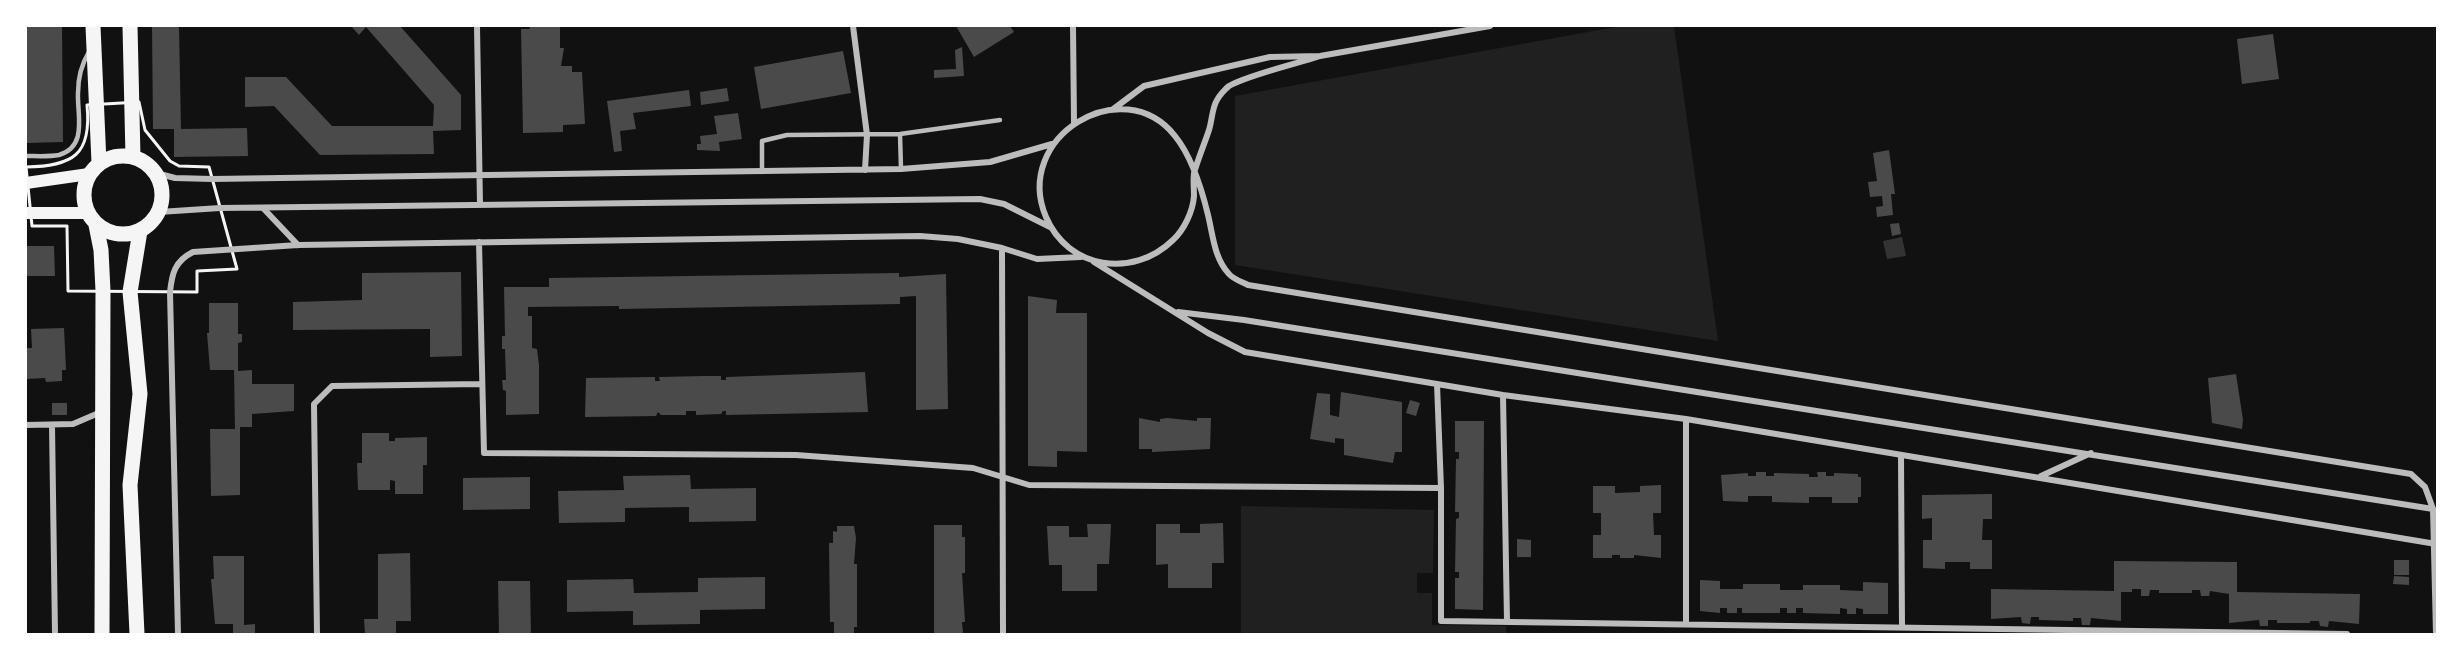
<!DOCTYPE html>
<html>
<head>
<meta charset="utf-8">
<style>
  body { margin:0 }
  #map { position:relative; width:2463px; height:660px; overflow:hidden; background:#111; font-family:Lato,sans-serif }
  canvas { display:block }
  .frame { position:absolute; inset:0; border:27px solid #fff; pointer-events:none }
</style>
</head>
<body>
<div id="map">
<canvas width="2463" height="660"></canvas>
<div class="frame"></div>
</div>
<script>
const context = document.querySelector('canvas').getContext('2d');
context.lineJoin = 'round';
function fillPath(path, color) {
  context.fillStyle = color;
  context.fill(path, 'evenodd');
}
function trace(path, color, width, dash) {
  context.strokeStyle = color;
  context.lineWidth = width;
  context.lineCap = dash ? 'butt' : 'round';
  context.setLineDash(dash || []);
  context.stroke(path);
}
fillPath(new Path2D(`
  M1621 26H1674L1718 341 1235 265V96Z
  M1241 506 1434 510 1433 573H1417V593H1432V625L1506 626V634H1241Z`), '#202020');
fillPath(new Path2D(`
  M1902 237 1906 256 1887 259 1883 241Z`), '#333');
fillPath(new Path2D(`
  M26 26H62L63 142 26 143Z
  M152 26H179L181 129 247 128 248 156 174 157V129H153Z
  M351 26H400L461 95V130L433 131 434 154 320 155 274 106 245 107V77H286L332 126H433L434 105 366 27 359 35Z
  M529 26H560V48H564L561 66H572V72H582L585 124 563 125V132L523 133 521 29H530Z
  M956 26H1010L1014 32 974 57Z
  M2273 34 2279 79 2242 84 2237 39Z
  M962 47 964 76 934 78V70L956 69 955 50Z
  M843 51 851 93 761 109 754 67Z
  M727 88 729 101 701 105 700 92Z
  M689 90 691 106 633 113 636 129 620 131 622 151 614 152 607 101Z
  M738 113 742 139 719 142 720 151 697 150V144H701L700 136 717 134 714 116Z
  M1889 150 1895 194H1891L1893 215 1877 217 1876 207 1883 206 1882 196 1870 197 1868 182 1877 181 1873 153Z
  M1899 223 1901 234 1892 236 1890 224Z
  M26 246H54L55 276H26Z
  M461 272 462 356 430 357V329L293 330V302L362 300V273Z
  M899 273V277L946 274 948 409 916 410V296L900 297V304L619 309V306L528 307V316H532V348L537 349 539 365V414L506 415V391L503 390 502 380H506L505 349H502V336H505L504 287H549V278Z
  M1028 296 1057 300 1056 313H1087V452L1057 451V467L1028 466Z
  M209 303H238V334H242V342L238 343V371L252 370V384H294V411L252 414V427H240V495L211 496 210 429H235L234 370H210L207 333H209Z
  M64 328 66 370H62V381L46 382 45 378 26 379V348H32L31 329Z
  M865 372 868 412 726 415V411H723L721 414 696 415V411H686V415H661L658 412 656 416 585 417 586 378 655 377V381H660L659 377 703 376H721V380H726V377Z
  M2236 374 2243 420 2242 429 2212 423 2208 378Z
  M1341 392 1402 402V452H1395L1393 463 1344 455V439L1335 438V443L1310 439 1317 393 1330 394V415L1339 417Z
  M1410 400 1420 403 1416 416 1406 413Z
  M52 403H67V415H52Z
  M1139 418 1160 422V419L1167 418 1197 421V418H1211L1210 449 1152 452V449H1139Z
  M1455 421H1484L1483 610 1455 609V578H1459V572H1455L1456 519 1459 518V512H1455L1456 459H1459V452H1455Z
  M362 433H389V441H395V438L427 437V465H423V494H395V481L390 480V490H358L357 463H362Z
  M1756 472H1766V476H1774V473L1809 474V477H1818L1817 472H1826V476H1834V473L1858 474V477H1861V497H1858V503H1832V497H1809V503L1772 502V496H1748V502L1723 501 1721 475 1748 473V476H1756Z
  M690 475 691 489 756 488V521L689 522V507L625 508V522L559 523 558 491 624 490 623 476Z
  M530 477V509L463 510V478Z
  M1661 485V513H1653L1654 535H1661V558L1634 555V558H1620V555H1612V558H1593V535H1601V513H1593V486H1615V493L1640 492V486Z
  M1992 494V519H1983L1982 540H1992V569H1970V562H1945V569L1923 568V540H1932V518L1922 519V495Z
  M1223 523 1224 563H1212V588H1168V564L1156 565V524H1180V533H1200V524Z
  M1087 524H1111L1109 564H1097V591H1062V565H1049L1047 526H1069V537H1088Z
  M934 525H962V537H965V573H962L965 622H962L963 633 934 634Z
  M837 526H854L856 538 854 564H857V627H854V634H834V622H830L829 543H833V531L837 532Z
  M1517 539 1531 540V557H1517Z
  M410 553 411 621H396V634H365L364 619H378V554Z
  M213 556H244V625L255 624V634H233V624H215L211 579H214Z
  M2394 560H2409V575H2394Z
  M2114 561 2237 562V592L2360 594 2359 624 2329 621 2328 627 2320 626 2319 621H2310V623H2277V620H2268V626H2260L2259 620 2229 623V594L2210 591 2209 596H2201L2200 590H2192V593H2159V590H2150L2149 596H2141V589H2132V592H2121V621L2091 618 2090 625H2082L2081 618H2073V621L2039 620V617H2031L2030 624 2022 623 2021 617 1991 619V589L2114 591Z
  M2394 576 2409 577V585L2393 584Z
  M765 577V609L700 610V624L633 625V611L567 612V580L633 579 634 593 698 592V578Z
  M1700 580 1720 581V589H1743V584H1780V590H1803V585H1840V590L1863 591V582L1888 583V614H1863V609L1856 608V614H1847V609L1840 608V614L1803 613V608H1796V613H1787V608H1780V613H1742V608H1737V613H1727V608H1720V613L1700 611Z
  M498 581H530L531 634H499Z`), '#4a4a4a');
trace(new Path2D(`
  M139 102 145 130 170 161 179 166 209 167 237 269 197 271V292L68 291 67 226H32L26 167C73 166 92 155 87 105Z`), '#f5f5f5', 3);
trace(new Path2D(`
  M900 134 901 169
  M26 156C36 156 48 157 59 155 88 146 77 115 78 93 78 77 81 65 89 52
  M762 172V141L787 135 900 134 1000 120`), '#bcbcbc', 4.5);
trace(new Path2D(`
  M477 26 480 205
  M853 26 867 135 865 170
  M1073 26 1074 122
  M1320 56C1296 64 1248 75 1229 86 1225 89 1219 96 1217 100 1212 108 1212 121 1209 130 1204 145 1198 159 1194 173 1193 181 1194 189 1194 196 1193 211 1184 230 1173 240 1133 279 1068 269 1046 217 1012 137 1123 70 1175 136 1192 157 1202 190 1208 215 1213 235 1214 258 1229 274 1233 279 1242 282 1248 285L2411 474 2425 487 2433 509 2436 634
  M1112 110 1144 86 1270 57 1320 56 1490 26
  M156 173 175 178 212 179 901 169 990 162 1052 144
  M263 208 298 245
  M159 212 220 208 980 199 1004 204 1050 227
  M479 242 484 453 796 455 973 468 1029 485 1441 488
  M1002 248 1003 634
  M1094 262 1208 333 1245 352 1503 395 1686 419 2436 544
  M1178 312 1244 320 2433 509
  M1437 384 1441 488V621L2347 634
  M1503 395 1507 621
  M26 425 73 424 101 412
  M52 425 55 634
  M1901 456 1902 627
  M2041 476 2091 453
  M1686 622V419
  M178 634 170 292C172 273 175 261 193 252L298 245 920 236 958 239 1002 248 1037 259 1081 257
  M317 634 314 404 332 386 481 384`), '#bcbcbc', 6);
trace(new Path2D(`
  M26 183 89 174
  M26 213H87`), '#f5f5f5', 12);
trace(new Path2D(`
  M93 26 99 163
  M130 26 133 157
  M84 195a39 39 0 1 1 78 0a39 39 0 1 1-78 0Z
  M96 225 101 250 103 291 102 634
  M137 634 130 485 140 394 130 292 140 231`), '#f5f5f5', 15);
</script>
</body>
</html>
